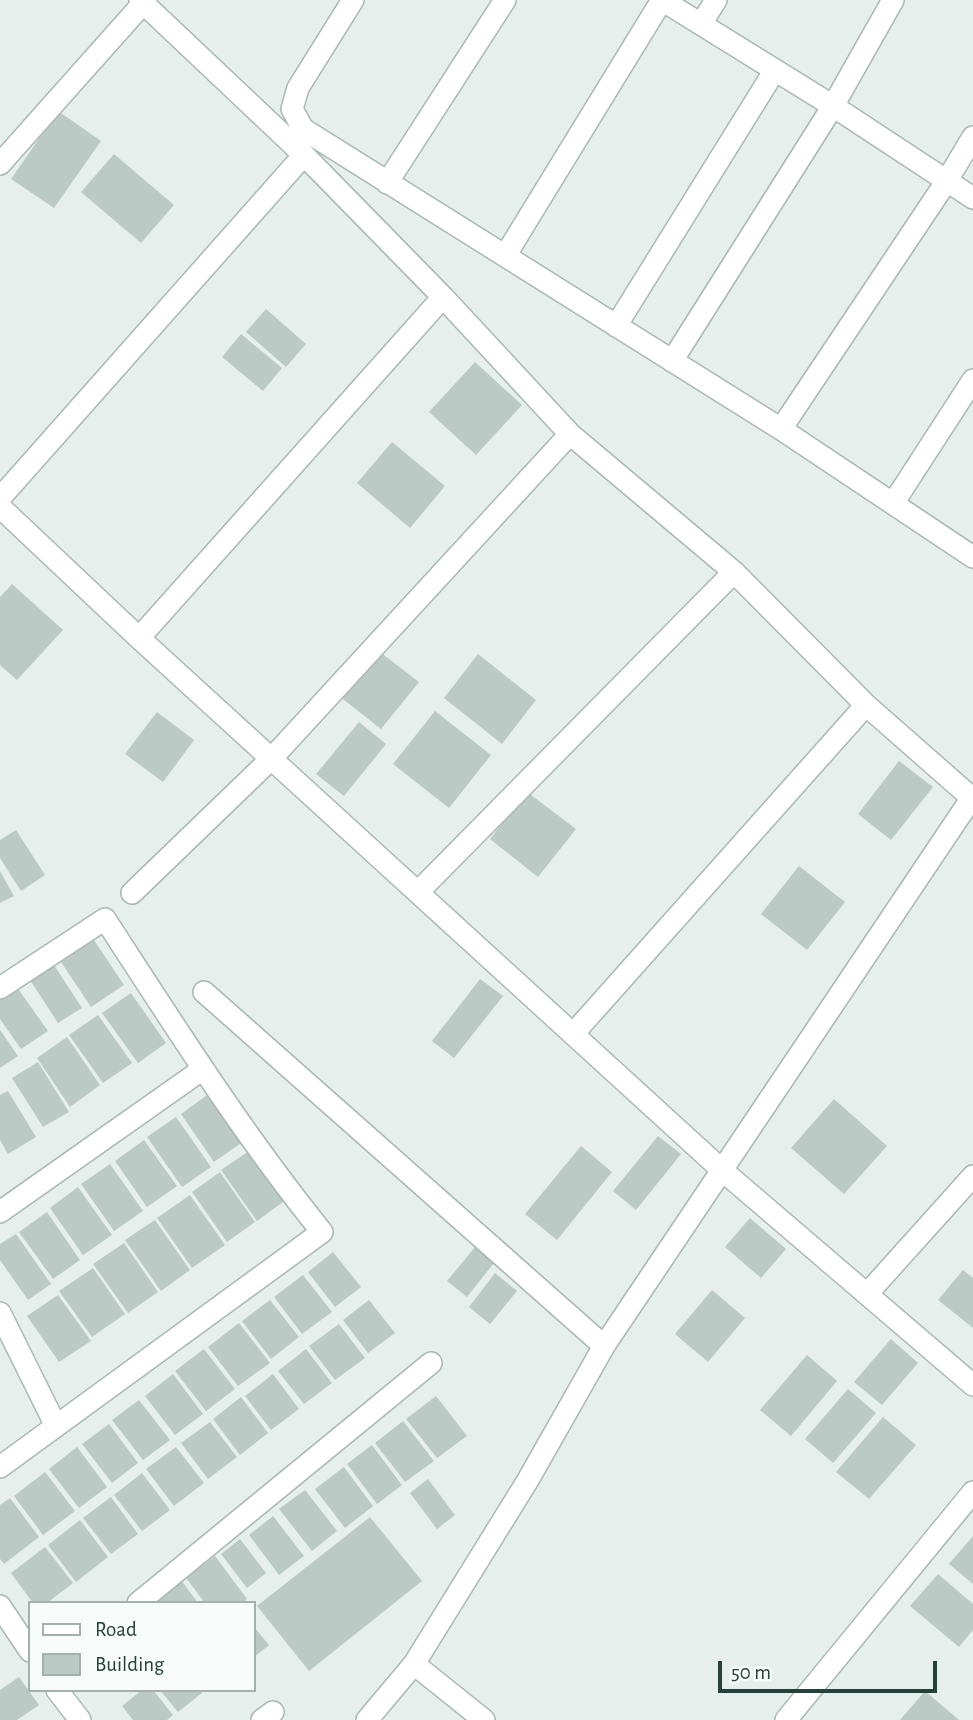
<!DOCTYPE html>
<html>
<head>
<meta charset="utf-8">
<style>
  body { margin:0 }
  #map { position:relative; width:973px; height:1720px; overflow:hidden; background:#e6efeb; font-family:"Alegreya Sans",sans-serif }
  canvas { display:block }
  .legend { position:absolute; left:28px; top:1601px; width:228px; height:91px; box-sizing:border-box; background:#f7fbf9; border:2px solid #a3b1ad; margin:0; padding:9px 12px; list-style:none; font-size:21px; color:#24423a }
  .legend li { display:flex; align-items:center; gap:14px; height:35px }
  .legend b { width:35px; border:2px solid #a3b1ad }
  .scale { position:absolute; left:718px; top:1661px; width:219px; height:32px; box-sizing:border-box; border:4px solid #24423a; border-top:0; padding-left:9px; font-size:21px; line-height:24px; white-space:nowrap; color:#24423a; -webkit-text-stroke:5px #f7fbf9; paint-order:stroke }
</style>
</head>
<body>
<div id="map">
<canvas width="973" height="1720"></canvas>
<ul class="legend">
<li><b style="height:9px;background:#fff"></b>Road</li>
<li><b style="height:19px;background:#bbcac4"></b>Building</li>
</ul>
<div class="scale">50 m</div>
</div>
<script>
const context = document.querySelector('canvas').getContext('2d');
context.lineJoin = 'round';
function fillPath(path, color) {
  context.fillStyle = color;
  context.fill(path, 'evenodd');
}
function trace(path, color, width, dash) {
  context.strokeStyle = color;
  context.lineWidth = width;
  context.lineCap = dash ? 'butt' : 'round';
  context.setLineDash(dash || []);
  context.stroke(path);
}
fillPath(new Path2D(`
  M58 111 101 141 54 208 11 179Z
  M114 154 174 205 141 243 81 192Z
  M266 309 306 344 286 367 246 332Z
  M241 334 282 368 263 391 222 357Z
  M475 362 522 405 476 455 429 412Z
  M392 442 445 486 410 528 357 483Z
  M12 584 63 630 17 680 0 665V597Z
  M376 649 419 682 381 729 339 696Z
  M478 654 536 700 502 744 444 698Z
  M435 711 491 755 449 808 393 764Z
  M157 712 194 740 163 782 125 754Z
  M359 722 386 744 344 796 316 774Z
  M899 761 933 787 891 840 858 814Z
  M527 792 576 829 538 877 490 839Z
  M16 830 45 875 21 891 0 858V840Z
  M799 866 845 902 807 950 761 914Z
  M0 871 14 896 0 903Z
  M94 940 124 985 91 1007 61 962Z
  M54 965 82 1008 58 1023 30 980Z
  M480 979 503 996 454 1058 432 1041Z
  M16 986 48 1031 21 1049 0 1019V997Z
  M131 993 166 1043 138 1063 102 1013Z
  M98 1015 132 1063 103 1083 69 1035Z
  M0 1030 18 1056 0 1068Z
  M67 1037 100 1085 70 1107 37 1058Z
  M38 1062 69 1112 43 1127 12 1078Z
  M8 1091 36 1137 8 1154 0 1140V1095Z
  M210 1093 244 1141 214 1162 181 1114Z
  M834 1099 887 1146 844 1194 791 1148Z
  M176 1117 211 1167 182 1187 147 1137Z
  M658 1136 681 1154 636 1210 613 1191Z
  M144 1140 177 1186 147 1207 115 1161Z
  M581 1146 612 1172 557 1240 525 1214Z
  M252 1149 287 1199 257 1221 221 1170Z
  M110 1164 143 1211 114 1231 81 1184Z
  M220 1172 255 1222 227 1242 192 1192Z
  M78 1187 112 1235 83 1255 50 1208Z
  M190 1195 225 1245 192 1268 157 1218Z
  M47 1212 80 1260 53 1279 19 1232Z
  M750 1218 786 1249 761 1278 725 1247Z
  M155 1220 190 1270 161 1291 125 1240Z
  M16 1234 51 1284 28 1300 0 1260V1244Z
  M124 1243 158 1292 128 1313 93 1264Z
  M475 1247 494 1263 467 1297 447 1281Z
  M333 1252 361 1287 335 1307 308 1272Z
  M93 1268 125 1314 92 1337 59 1291Z
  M963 1270 973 1278V1328L938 1300Z
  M495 1273 517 1291 490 1324 469 1307Z
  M303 1275 332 1312 302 1334 274 1297Z
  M712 1290 745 1318 708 1362 675 1334Z
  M58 1295 91 1341 59 1362 27 1316Z
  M270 1300 299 1337 271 1359 242 1321Z
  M369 1300 395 1333 368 1353 343 1320Z
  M239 1323 270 1363 238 1386 208 1347Z
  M339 1324 365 1358 335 1380 309 1346Z
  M891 1339 918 1363 882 1405 854 1382Z
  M204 1349 235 1389 206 1411 175 1371Z
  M306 1349 332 1383 304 1404 278 1371Z
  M807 1355 837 1381 791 1436 760 1410Z
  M173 1374 203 1414 175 1435 145 1396Z
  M273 1374 299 1409 271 1430 245 1396Z
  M848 1389 876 1413 833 1463 805 1439Z
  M436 1396 467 1436 437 1458 406 1419Z
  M241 1397 268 1433 240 1455 213 1419Z
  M139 1400 170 1440 143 1460 112 1420Z
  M883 1417 916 1445 869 1499 836 1472Z
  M403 1421 434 1461 405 1482 375 1443Z
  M210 1422 237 1457 208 1479 181 1443Z
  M109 1424 138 1463 112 1483 82 1444Z
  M372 1445 402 1485 377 1504 347 1464Z
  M77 1447 107 1487 79 1508 49 1469Z
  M176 1447 204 1483 174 1506 146 1469Z
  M344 1467 373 1506 345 1528 315 1489Z
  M45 1472 75 1511 43 1535 14 1496Z
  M142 1473 170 1510 142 1531 114 1495Z
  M428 1479 455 1515 437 1529 410 1493Z
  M305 1490 337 1531 312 1551 279 1509Z
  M111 1497 138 1534 111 1554 83 1518Z
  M10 1498 39 1537 4 1564 0 1559V1505Z
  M273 1516 304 1556 279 1575 249 1535Z
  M370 1517 422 1581 309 1671 257 1606Z
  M80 1520 108 1557 76 1582 48 1545Z
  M973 1536V1584L949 1564Z
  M240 1539 266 1573 247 1588 221 1554Z
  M45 1547 73 1583 47 1603H33L11 1573Z
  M215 1556 247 1599 242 1603H205L186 1578Z
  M938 1574 973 1604V1630L959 1647 910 1606Z
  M181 1580 198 1603H151Z
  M254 1627 269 1645 254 1657Z
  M19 1677 39 1705 17 1720H0V1690Z
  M142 1690H153L173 1715 167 1720H133L122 1706Z
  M160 1690H200L202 1693 178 1712Z
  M925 1691 959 1720H900Z`), '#bbcac4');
const minor = new Path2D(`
  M140 0 304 155 443 297 570 434 734 572 866 705 972 798
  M353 0 298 88 292 109 303 129 781 429 973 557
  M701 24 716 0
  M0 164 146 0
  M387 183 505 0
  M505 256 662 0 833 106 973 198
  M616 326 775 70
  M672 361 833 106 893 0
  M781 429 946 182 973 137
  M0 498 304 155
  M894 502 973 380
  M0 507 139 638 723 1171 973 1385
  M139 638 443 297
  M418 892 734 572
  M132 893 272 758 570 434
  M0 988 105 919C174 1025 242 1133 322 1232L0 1467
  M204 992 604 1346
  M573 1034 866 705
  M0 1212 203 1069
  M867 1294 973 1176
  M0 1313 56 1426
  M138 1603 431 1363
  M0 1606 30 1651
  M414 1664 484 1720
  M57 1690 80 1720
  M262 1720 273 1712
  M367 1720 414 1664 528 1480 604 1346 973 796
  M786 1720 973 1492`);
trace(minor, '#a8b8b2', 24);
trace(minor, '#fff', 21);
</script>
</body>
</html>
